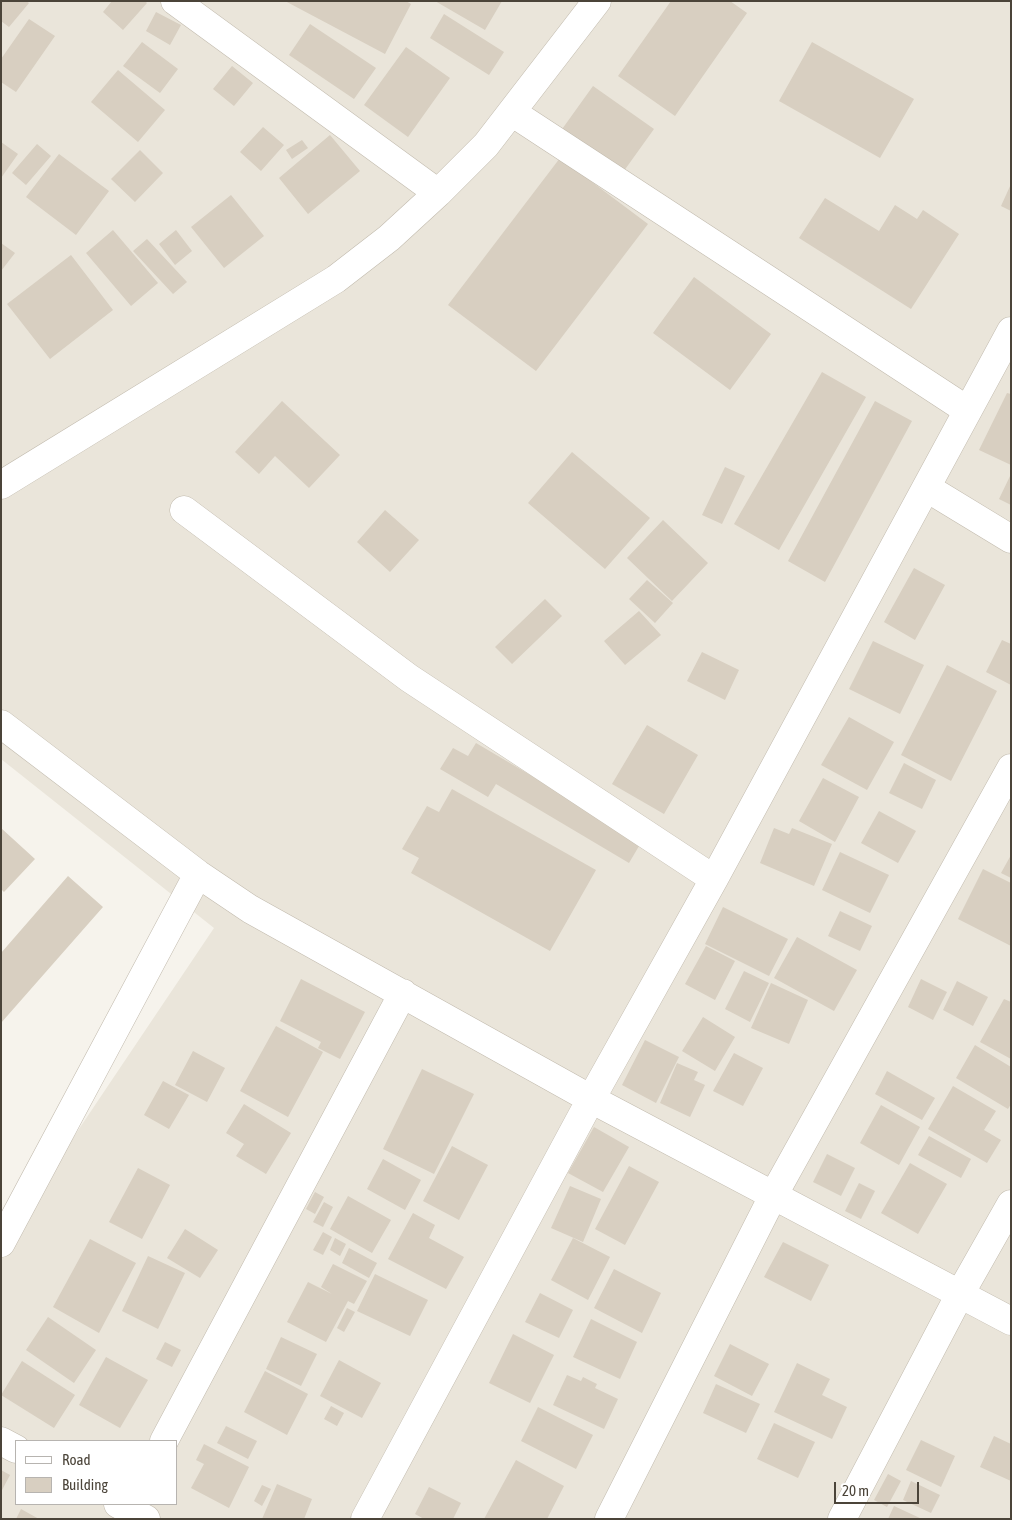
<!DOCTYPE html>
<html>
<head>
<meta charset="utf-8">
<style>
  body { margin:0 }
  #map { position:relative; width:1012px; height:1520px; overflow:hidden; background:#f6f3ec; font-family:"Asap Condensed",sans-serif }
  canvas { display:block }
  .frame { position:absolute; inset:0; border:2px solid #4b4439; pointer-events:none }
  .legend { position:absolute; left:15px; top:1440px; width:162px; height:65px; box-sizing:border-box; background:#fff; border:1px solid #b7b4b0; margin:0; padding:6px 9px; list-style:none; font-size:15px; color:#4b4439 }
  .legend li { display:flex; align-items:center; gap:10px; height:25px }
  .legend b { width:25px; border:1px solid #b7b4b0 }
  .scale { position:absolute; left:834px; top:1482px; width:85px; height:22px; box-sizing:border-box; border:2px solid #4b4439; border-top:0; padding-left:6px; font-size:15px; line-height:18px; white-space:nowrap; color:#4b4439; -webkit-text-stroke:4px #fff; paint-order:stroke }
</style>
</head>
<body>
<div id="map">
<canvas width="1012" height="1520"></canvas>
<div class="frame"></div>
<ul class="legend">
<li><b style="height:6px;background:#fff"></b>Road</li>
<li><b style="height:14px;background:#d8cfc1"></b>Building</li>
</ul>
<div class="scale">20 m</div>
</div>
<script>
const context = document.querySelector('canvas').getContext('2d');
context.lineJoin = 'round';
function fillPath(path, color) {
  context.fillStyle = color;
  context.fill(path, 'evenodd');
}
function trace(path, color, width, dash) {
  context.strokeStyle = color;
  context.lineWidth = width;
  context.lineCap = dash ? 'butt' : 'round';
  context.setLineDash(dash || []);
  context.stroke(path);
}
fillPath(new Path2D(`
  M1 1H1011V1519H1V1245L214 928 1 759ZM16 1441H176V1504H16Z`), '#eae5da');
fillPath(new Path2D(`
  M1 1H26L29 3 9 27 1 21Z
  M112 1H145L147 3 123 30 103 12Z
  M285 1H406L411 4 385 54Z
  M435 1H502L485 30Z
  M671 1H730L747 13 675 116 618 76Z
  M156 12 181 25 170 45 146 31Z
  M444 14 504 52 489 75 430 38Z
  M29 19 55 36 16 92 1 82V59Z
  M310 24 376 68 354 99 289 55Z
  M142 42 178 69 160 93 123 66Z
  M812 42 914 99 880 158 779 101Z
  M406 47 450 78 408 137 364 105Z
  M232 66 253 83 234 106 213 89Z
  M118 70 165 110 138 142 91 102Z
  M593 86 654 129 621 175 560 132Z
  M263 127 284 145 261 171 240 152Z
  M330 135 360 171 308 214 279 178Z
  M302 140 308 148 292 159 286 150Z
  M1 142 18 154 1 178Z
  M37 144 51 156 26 185 12 173Z
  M140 150 163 173 135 202 111 179Z
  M59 154 109 191 76 235 26 197Z
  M560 158 648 224 536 371 448 305Z
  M1011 184V211L1001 206Z
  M231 195 264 236 224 268 191 227Z
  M825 198 879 231 895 205 917 219 923 210 959 234 911 309 799 238Z
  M113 230 158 283 131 306 86 253Z
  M176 230 192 251 175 265 159 244Z
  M147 239 187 282 173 294 133 251Z
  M1 243 15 253 1 271Z
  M71 255 113 310 50 359 7 304Z
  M694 277 771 334 730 390 653 333Z
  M822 372 866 397 779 550 734 524Z
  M1007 393 1011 394V465L979 450Z
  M282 401 340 455 309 488 275 456 259 474 235 452Z
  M875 401 912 421 825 582 788 561Z
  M572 452 650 518 605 569 528 503Z
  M725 467 745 476 722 524 702 515Z
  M1011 474V505L999 499Z
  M385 510 419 540 390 572 357 542Z
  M663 520 708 563 672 601 627 558Z
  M914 568 945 585 915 640 884 622Z
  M647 580 673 603 655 623 629 599Z
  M545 599 562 616 512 664 495 647Z
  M639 611 661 635 625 665 604 641Z
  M1002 640 1011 644V685L986 672Z
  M873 641 924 665 900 714 849 689Z
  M702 652 739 670 725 700 687 681Z
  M947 665 997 691 951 781 901 755Z
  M849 717 894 742 867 790 821 765Z
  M647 725 698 755 664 814 612 784Z
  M476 743 642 841 629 863 496 784 488 797 440 769 453 748 468 756Z
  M904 763 936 780 922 809 889 793Z
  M823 778 859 797 835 842 799 821Z
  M452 789 596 870 550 951 411 873 419 858 402 849 427 806 439 812Z
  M879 811 916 831 898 863 861 843Z
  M1 828 35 859 4 892 1 889Z
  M774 828 789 834 792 828 832 844 814 886 760 863Z
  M840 852 889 875 870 913 822 890Z
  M1011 855V878L1001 873Z
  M983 869 1011 883V946L958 919Z
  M68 876 103 907 1 1023V953Z
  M723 907 788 939 769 976 705 944Z
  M840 911 872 926 860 951 828 936Z
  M797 937 857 970 834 1011 774 978Z
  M706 946 735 961 715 1000 685 984Z
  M744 971 769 983 750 1022 725 1009Z
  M301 979 365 1012 340 1059 318 1048 321 1042 280 1021Z
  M921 979 947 992 933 1020 908 1007Z
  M957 981 988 997 973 1026 943 1010Z
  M771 983 808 1000 789 1044 751 1028Z
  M1004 999 1011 1002V1059L980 1042Z
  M703 1017 735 1037 715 1071 682 1051Z
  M276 1026 323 1052 288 1117 240 1091Z
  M645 1040 679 1057 656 1103 622 1085Z
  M975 1045 1011 1067V1104L1008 1109 956 1078Z
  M193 1051 225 1068 207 1102 175 1085Z
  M734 1053 763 1068 743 1106 713 1091Z
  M677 1063 698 1072 694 1080 705 1085 690 1117 660 1103Z
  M422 1069 474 1094 434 1174 383 1149Z
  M887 1071 935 1098 922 1120 875 1094Z
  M163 1081 189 1095 169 1129 144 1115Z
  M953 1086 996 1111 984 1130 1001 1140 987 1163 928 1129Z
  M244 1104 291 1133 266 1174 236 1156 244 1144 226 1133Z
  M881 1105 920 1127 899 1165 860 1143Z
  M594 1127 629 1147 603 1192 568 1173Z
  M929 1136 971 1159 961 1178 918 1155Z
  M452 1146 488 1165 459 1220 423 1201Z
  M827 1154 855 1168 841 1196 813 1182Z
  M383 1159 421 1180 405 1210 367 1189Z
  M910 1163 947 1184 918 1234 881 1213Z
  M629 1166 659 1182 625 1245 595 1229Z
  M138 1168 170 1185 142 1239 109 1222Z
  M859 1183 875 1191 861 1219 845 1211Z
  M570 1186 601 1199 583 1242 551 1228Z
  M315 1192 324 1197 315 1214 306 1209Z
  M348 1196 391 1220 372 1253 330 1229Z
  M324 1202 333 1207 323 1227 313 1222Z
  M413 1213 435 1225 429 1238 464 1257 446 1289 388 1259Z
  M185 1229 218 1250 200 1278 167 1258Z
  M323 1232 332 1237 323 1255 313 1250Z
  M335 1238 346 1244 340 1256 330 1250Z
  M573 1238 610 1257 588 1300 551 1280Z
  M90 1239 136 1263 99 1333 53 1307Z
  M783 1242 829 1265 811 1301 764 1277Z
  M349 1248 377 1263 369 1278 342 1263Z
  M148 1256 185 1273 158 1329 122 1311Z
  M333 1264 367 1281 354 1304 348 1301 326 1342 287 1322 308 1282 332 1294 321 1287Z
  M614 1269 661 1293 642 1333 594 1308Z
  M375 1274 428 1300 410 1336 357 1311Z
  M540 1293 573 1310 559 1338 525 1322Z
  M347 1308 355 1312 344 1332 337 1328Z
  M48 1317 96 1350 74 1383 26 1350Z
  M591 1319 637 1342 620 1379 573 1357Z
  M513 1334 554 1355 530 1403 489 1383Z
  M281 1337 317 1354 301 1386 266 1369Z
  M165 1342 181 1350 172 1367 156 1359Z
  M730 1344 769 1364 752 1396 714 1376Z
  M106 1357 148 1380 120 1428 79 1405Z
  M339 1360 381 1383 362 1418 320 1396Z
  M22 1361 75 1395 54 1428 1 1395Z
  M797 1363 830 1379 822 1395 847 1407 832 1439 774 1412Z
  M265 1371 308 1394 287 1435 244 1412Z
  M567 1375 581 1381 583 1377 597 1384 595 1388 618 1399 604 1429 553 1405Z
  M716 1384 760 1404 746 1433 703 1413Z
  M331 1406 344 1413 337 1426 324 1419Z
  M538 1407 593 1435 576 1469 521 1441Z
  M774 1423 815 1442 798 1478 757 1459Z
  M226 1426 257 1441 248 1459 217 1443Z
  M994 1436 1011 1444V1481L980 1467Z
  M921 1440 955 1456 941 1487 906 1470Z
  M204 1444 249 1467 229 1508 191 1488 204 1464 196 1460Z
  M516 1460 564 1486 547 1519H484Z
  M1 1470 10 1475 1 1492Z
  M888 1474 901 1481 887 1507 874 1500Z
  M911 1481 940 1495 931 1513 903 1500Z
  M277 1484 312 1499 304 1519H262Z
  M262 1485 271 1489 262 1506 254 1501Z
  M429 1487 461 1503 453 1519H424L415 1514Z
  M894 1506 922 1519H888Z
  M21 1509 39 1519H16Z`), '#d8cfc1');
const minor = new Path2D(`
  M175 1 438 193
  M513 113 967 410
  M1 485 336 279 389 238 438 193 486 145 597 1
  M927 488 1011 539
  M184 510 409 678 714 879
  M1 724 198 874 250 909 591 1099 1011 1321
  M1 1243 198 874
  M1 1441 16 1449
  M164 1441 403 993
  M118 1504 146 1519
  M365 1519 591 1099 714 879 1011 331
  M609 1519 773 1196 1011 768
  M842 1519 960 1294 1011 1204`);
trace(minor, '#c2bbae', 29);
trace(minor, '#fff', 28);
</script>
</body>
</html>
